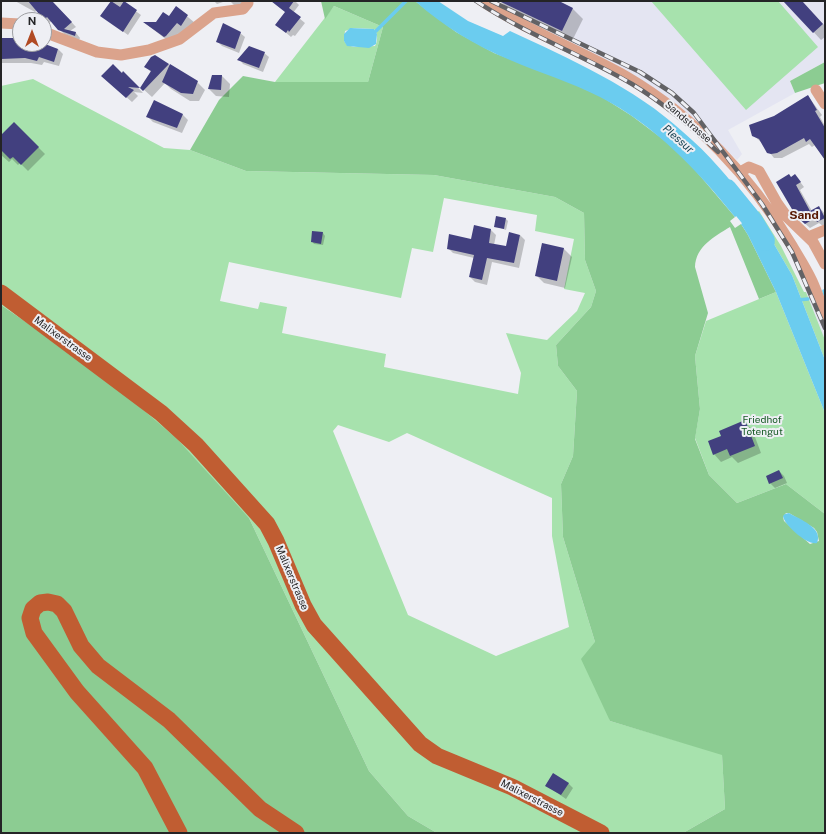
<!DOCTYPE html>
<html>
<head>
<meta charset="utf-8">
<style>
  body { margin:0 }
  #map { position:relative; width:826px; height:834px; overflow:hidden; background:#eeeff4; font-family:"Public Sans",sans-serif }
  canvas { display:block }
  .frame { position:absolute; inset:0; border:2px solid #242426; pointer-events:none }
  .north { position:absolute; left:12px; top:12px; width:40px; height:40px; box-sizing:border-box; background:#eeeff4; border:1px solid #9d9ea2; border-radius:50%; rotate:0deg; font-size:11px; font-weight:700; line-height:16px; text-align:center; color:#242426 }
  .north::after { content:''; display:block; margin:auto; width:14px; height:18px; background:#b14a23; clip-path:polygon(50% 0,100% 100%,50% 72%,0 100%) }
</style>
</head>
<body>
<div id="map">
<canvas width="826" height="834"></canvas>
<div class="frame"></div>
<div class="north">N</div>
</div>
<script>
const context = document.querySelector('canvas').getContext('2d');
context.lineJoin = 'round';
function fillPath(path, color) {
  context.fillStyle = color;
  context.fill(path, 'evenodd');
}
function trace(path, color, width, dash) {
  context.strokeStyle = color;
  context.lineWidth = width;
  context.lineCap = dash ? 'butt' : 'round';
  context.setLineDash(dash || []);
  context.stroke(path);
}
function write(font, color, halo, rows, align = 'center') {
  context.font = font + ' "Public Sans",sans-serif';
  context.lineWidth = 4;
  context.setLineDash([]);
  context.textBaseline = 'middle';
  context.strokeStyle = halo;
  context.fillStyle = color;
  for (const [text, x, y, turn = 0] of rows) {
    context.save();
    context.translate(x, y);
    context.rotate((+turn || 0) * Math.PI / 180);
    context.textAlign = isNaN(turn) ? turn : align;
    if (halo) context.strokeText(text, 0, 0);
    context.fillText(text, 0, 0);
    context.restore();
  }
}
fillPath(new Path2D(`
  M488 1H825V62L790 81 795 93 728 130 742 154 737 160 681 109Z
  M815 288 825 315V340L806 292Z`), '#e4e5f2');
fillPath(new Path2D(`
  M651 1H778L818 47 746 110Z
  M334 6 383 27 368 82H275ZM354 28 374 29C378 34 378 41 375 46L354 47 347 45 344 41 345 31Z
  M33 79 164 148 190 150 246 171 434 175 555 197 584 213 585 260 596 291 591 307 556 345 558 366 577 391 573 456 561 484 563 537 595 642 610 721 722 754 725 809 683 833H437L408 816 369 771 249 518 98 371 1 305V86ZM444 198 537 215 535 231 574 239 564 289 585 293 577 311 547 340 506 333 521 373 518 394 384 367 386 354 282 333 287 307 260 302 258 309 220 301 229 262 401 298 412 248 433 252ZM338 425 389 442 407 433 552 498V536L569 627 496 656 408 615 333 431Z
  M759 211 781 246 804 292H806L825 340V360L792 275 756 213Z
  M776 292 825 413V514L786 484 737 503 709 475 695 438 700 409 695 356 706 321Z`), '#a7e2ad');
fillPath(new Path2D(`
  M321 1H415L456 32 494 53 567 81 602 97 632 116 668 143 690 164 735 217 730 221 735 228 741 224 748 235 776 292 759 299 730 227C714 237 696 246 695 267L708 313 695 356 700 409 695 439 709 475 737 503 786 484 825 514V833H683L725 809 722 755 610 721 581 659 595 642 563 537 561 484 573 456 577 391 558 366 556 345 591 307 596 291 585 260 584 213 555 197 434 175 246 171 190 150 219 100 243 76 275 82H368L383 27 334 6 325 19ZM786 513H789L814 528 817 532 819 541 810 544 784 521 783 517Z
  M825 62V83L795 93 790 81Z
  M1 305 98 371 177 439 249 518 369 771 408 816 437 833H1Z`), '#8ccc92');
fillPath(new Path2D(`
  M415 1H438L468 21 503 36 510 31C570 59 634 87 683 132 709 154 730 179 750 206L735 217C697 170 655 125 600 97 571 82 540 73 510 60 476 46 443 26 415 1Z
  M350 28 374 29 377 34 376 44 369 48 347 46 344 41V34Z
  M756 213 792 275 825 360V413L776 292 748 235 741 224Z
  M789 513C799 519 824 528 817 543 808 546 784 525 783 516L785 514Z`), '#6bccef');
fillPath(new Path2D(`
  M15 1H52L76 27 70 31 76 33 80 38 79 40 64 34 52 21 49 23 37 10 35 12Z
  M112 1H122L141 15 128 35 102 16Z
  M214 1H226L217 4Z
  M230 1H249L236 7Z
  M271 1H295L299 5 293 13 305 23 295 36 293 35 291 37 277 25 286 12Z
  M500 1H557L573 9 583 19 572 41 509 10Z
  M785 1H802L825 26V37L821 40Z
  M176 7 195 23 172 44 145 23H156L169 17Z
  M240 33 245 37 239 53 222 46 217 41Z
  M20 39V44H35L58 49 63 54 59 66 44 62 42 65 31 63H1V40Z
  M264 53 269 57 263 72 243 64 239 59Z
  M168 64 197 82 205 90 199 101H190L171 89 165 83 152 97 142 88 151 72 146 67Z
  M123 72 143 93 134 92 138 96 132 102 108 81Z
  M213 76H222L230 84 229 97 216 96 209 89Z
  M808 96 822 115 820 117 825 126V160L815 145 812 147 809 144 782 158H774L762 143 753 135 775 117Z
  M154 102 183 115 188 120 182 133 153 122 148 117Z
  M14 123 45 154 28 171 20 163 18 165 12 159 9 162 1 155V136Z
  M795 175 804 187 800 190 812 211 819 207 825 214V225L823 226 819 223 810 228 802 221 791 178Z
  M506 219 508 221 506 230 495 226Z
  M491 230 496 235 494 245 507 247 520 235 525 240 519 268 492 262 487 285 475 282 470 277 474 258 453 253 448 248 472 240Z
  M313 232 323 233 325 236 323 245 314 244 312 241Z
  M543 244 564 249 572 257 565 288 544 283 536 275Z
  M744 422 752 429 761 453 738 463 732 457 721 462 714 454 723 436Z
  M779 471 784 476 787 483 775 488 770 483Z
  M568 783 573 788 566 799 547 786Z`), '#0003');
trace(new Path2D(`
  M376 31 406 1
  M824 291 825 295
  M797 300 808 299`), '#6bccef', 3.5);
trace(new Path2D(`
  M727 189 753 221 765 241`), '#6bccef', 20);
fillPath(new Path2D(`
  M28 1H52L72 22 64 29 76 32 75 36 58 30 47 17 44 20Z
  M111 1 120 7 124 1 137 10 123 32 100 16Z
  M271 1H294L289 8 301 17 289 32 288 30 286 33 275 25 285 12Z
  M499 1H559L573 8 562 31Z
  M783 1H802L823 24 813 33Z
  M176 6 188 15 181 26 177 23 166 36 164 37 143 22H156L163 12 169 16Z
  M223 23 241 32 235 49 216 42Z
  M1 38H20V44H45L58 49 54 62 39 57 37 61 25 58 1 59Z
  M249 46 265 52 259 68 237 60Z
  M155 55 169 64 143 91 140 88 151 71 144 67 151 57Z
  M113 64 122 73 123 71 140 88 128 87 134 90 126 98 101 76Z
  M170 64 198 81 193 94 181 93 162 82Z
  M212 75H222L221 90 208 89Z
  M808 95 817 110 815 111 825 128V160L810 139 806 142 804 138 777 153 771 154 767 153 759 139 752 136 749 125 774 116Z
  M154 100 183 114 177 128 146 117Z
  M14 122 39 147 21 165 13 157 10 159 1 150V135Z
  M789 174 791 177 795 174 801 182 796 185 810 211 819 206 825 218 817 222 815 218 805 224 796 216 776 182Z
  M496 216 506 218 504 229 494 227Z
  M474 225 491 229 489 243 506 246 509 232 520 235 514 263 487 258 482 280 469 277 474 255 447 249 449 234 471 239Z
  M312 231 323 232 321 244 311 242Z
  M542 243 564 248 557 281 535 276Z
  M745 420 755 446 730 456 727 449 713 455 708 441 721 436 719 431Z
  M779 470 783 478 769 484 766 476Z
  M553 773 569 783 561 795 545 786Z`), '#42407f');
trace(new Path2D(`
  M482 1C528 31 579 50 627 77 695 117 751 177 791 244 798 256 806 268 812 281 817 292 821 304 825 315
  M1 23 20 24
  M44 32 97 52 121 55 149 50 180 39 214 13 243 9 248 3
  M816 90 825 104
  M740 172 749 167 759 171 777 203 787 217 813 242 825 264
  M808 237 825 230`), '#dba38c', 11);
trace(new Path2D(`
  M1 293 161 413 196 445 267 524 276 541 303 605 314 625 420 744 437 756 512 787 601 833
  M179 833 145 768 77 692 34 633 30 618 33 609 40 603 48 602 57 604 64 611 81 646 98 666 169 720 260 809 296 833`), '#c05d32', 17);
const rail = new Path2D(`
  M476 1C525 34 581 54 632 84 663 103 692 127 718 152
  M491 1 640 72 672 93 694 113 762 204 792 252 825 328`);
trace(rail, '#626265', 4.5);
trace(rail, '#eeeff4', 3, [9]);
write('10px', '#242426', '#eeeff4', [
  ["Sandstrasse",688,122,41],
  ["Malixerstrasse",63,339,36],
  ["Malixerstrasse",292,578,67],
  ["Malixerstrasse",532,798,27]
]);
write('10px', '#185b26', '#eeeff4', [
  ["Friedhof",762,420],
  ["Totengut",762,432]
]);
write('italic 11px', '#174251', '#eeeff4', [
  ["Plessur",678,139,41]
]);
write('bold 12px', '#571700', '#eeeff4', [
  ["Sand",804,215]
]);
</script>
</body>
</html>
